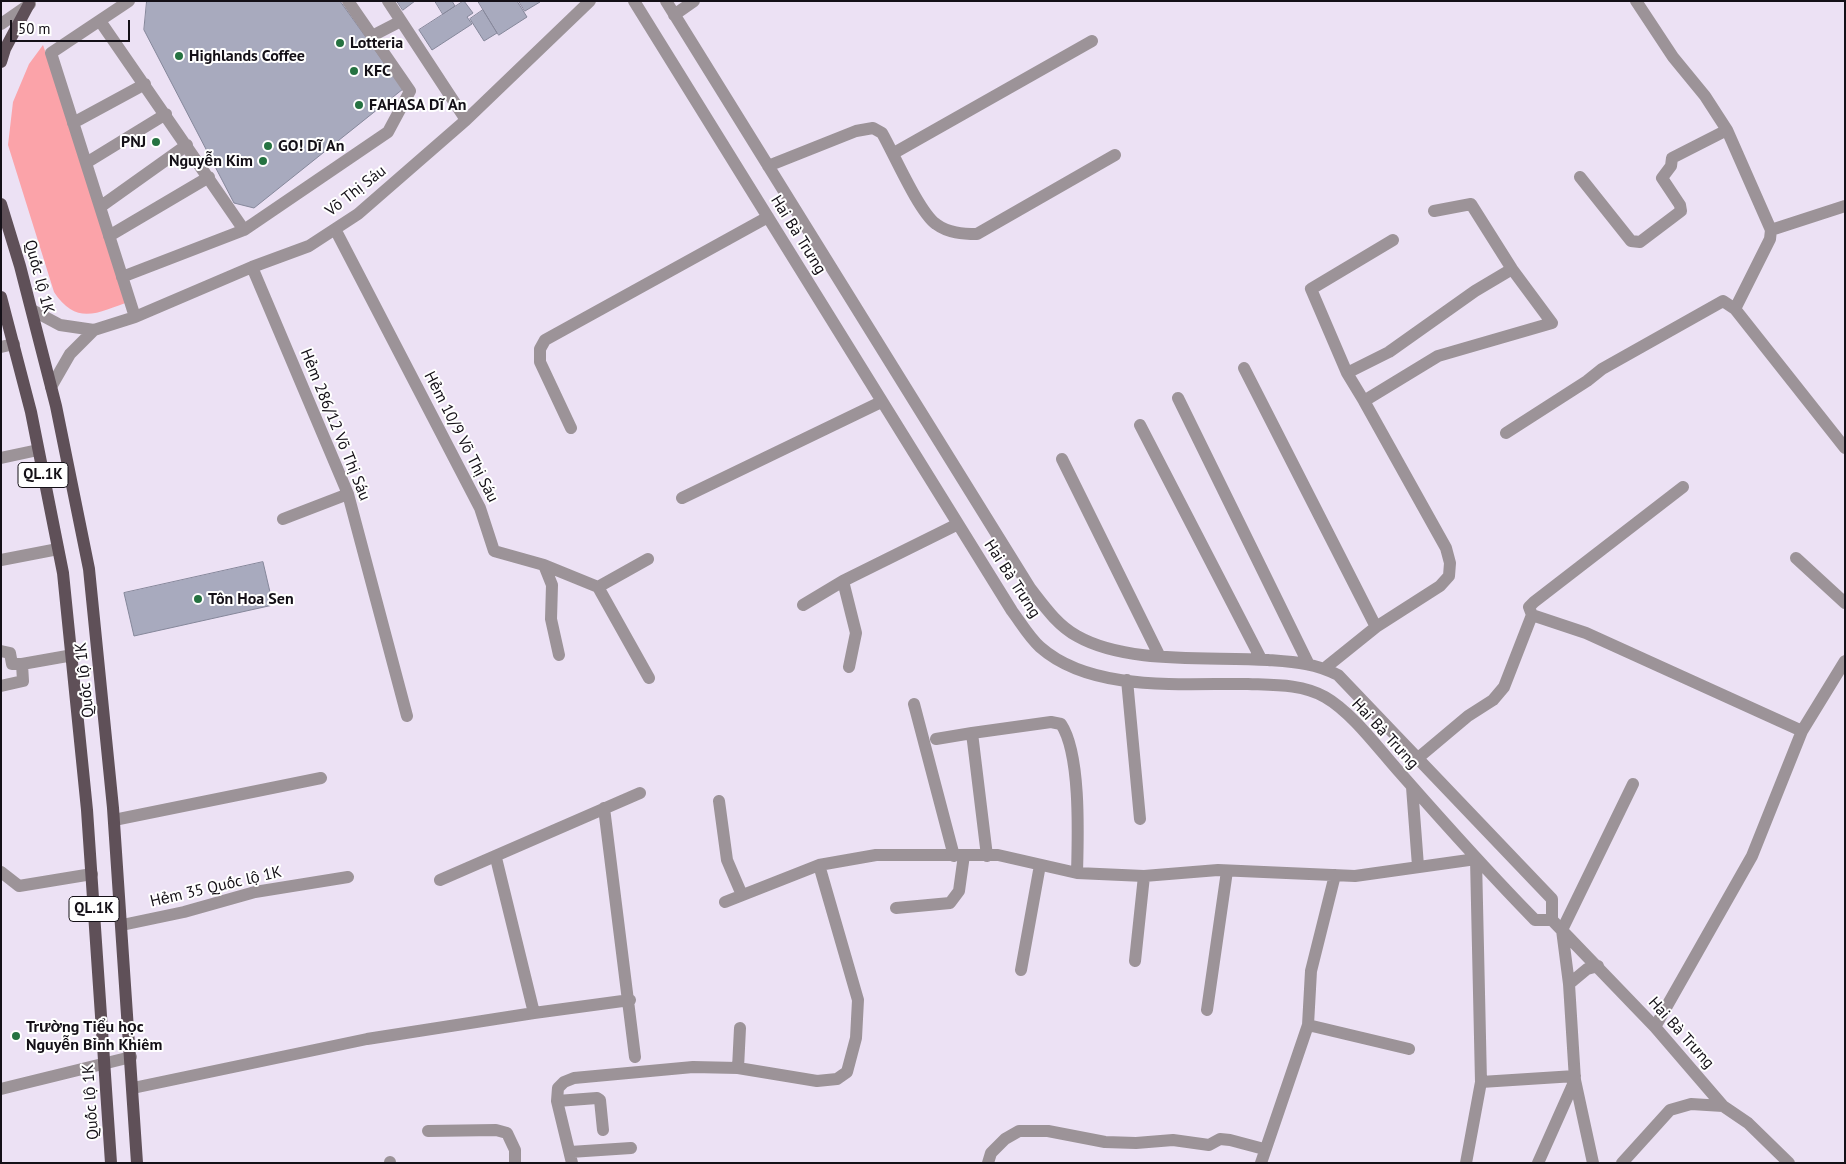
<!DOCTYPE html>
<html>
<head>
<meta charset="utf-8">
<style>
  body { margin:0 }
  #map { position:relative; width:1846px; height:1164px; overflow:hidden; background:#ece1f4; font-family:"PT Sans",sans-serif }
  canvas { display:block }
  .frame { position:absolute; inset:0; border:2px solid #141017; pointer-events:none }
  .scale { position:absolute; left:10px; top:20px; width:120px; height:22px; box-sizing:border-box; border:2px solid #141017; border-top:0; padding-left:6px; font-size:15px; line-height:18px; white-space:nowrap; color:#141017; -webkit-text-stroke:4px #fff; paint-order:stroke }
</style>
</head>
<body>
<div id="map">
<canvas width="1846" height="1164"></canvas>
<div class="frame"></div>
<div class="scale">50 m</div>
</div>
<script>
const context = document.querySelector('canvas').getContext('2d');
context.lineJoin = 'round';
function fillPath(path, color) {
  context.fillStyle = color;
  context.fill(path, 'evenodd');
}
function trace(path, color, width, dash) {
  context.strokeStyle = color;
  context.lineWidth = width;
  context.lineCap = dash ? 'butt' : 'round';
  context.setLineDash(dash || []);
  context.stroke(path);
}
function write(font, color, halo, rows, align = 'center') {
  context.font = font + ' "PT Sans",sans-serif';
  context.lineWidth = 4;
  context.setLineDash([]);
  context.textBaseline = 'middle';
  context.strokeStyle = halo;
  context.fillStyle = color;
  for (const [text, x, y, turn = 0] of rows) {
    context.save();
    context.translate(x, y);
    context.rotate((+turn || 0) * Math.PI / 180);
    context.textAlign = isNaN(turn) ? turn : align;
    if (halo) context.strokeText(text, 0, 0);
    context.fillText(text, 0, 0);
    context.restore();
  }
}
fillPath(new Path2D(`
  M43 45 131 301C99 312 77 327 54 292L8 145 13 102 29 64Z`), '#fba3a9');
const building = new Path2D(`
  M147 1H340L403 89 254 208 234 203 144 30Z
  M397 1H415L403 10Z
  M435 1H452L455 6 443 14Z
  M464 1 473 13 467 17 472 24 432 50 419 30Z
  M478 1H517L527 17 499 35Z
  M519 1H540V2L525 11Z
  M483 10 497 33 484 41 470 19Z
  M263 562 273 605 134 636 124 593Z`);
fillPath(building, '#a8aabe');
trace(building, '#85879a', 1);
trace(new Path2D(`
  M129 1 51 53 135 317
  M388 1 466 120
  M634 1 1012 611C1021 623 1029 637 1040 647 1092 693 1184 683 1248 684 1274 685 1302 684 1325 697 1353 713 1380 751 1402 775 1445 824 1489 873 1535 920H1552L1655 1027 1723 1106 1748 1123 1789 1163
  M666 1 1030 588C1044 606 1057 625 1077 636 1128 665 1211 656 1268 660 1294 662 1315 663 1338 675L1552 899V920
  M1636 1 1673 57 1705 96 1727 130 1771 230 1770 239 1735 309
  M674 15 694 1
  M100 21 244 230
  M1 24 30 4
  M372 36 401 21
  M73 123 145 84
  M894 153 1092 41
  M86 163 166 114
  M768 166 856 131 873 128 882 133C894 154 919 212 936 224 948 233 963 234 977 234L1115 155
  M1580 177 1631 241 1640 242 1681 211 1680 205 1662 178 1671 166 1672 158 1727 130
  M100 207 187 145
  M335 229 480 508 494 551 544 565 598 587 649 678
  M1771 230 1845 206
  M109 236 209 177
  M252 267 348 494 407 716
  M122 277 244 230 388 132 410 91 348 1
  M32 310 60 325 94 330
  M1 347 14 344
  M1244 368 1376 627
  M1347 373 1311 289 1393 240
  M51 387 70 354 94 330 135 317 252 267 309 246 358 214 466 120 590 1
  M1178 398 1308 663
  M1364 401 1347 373 1389 352 1475 291 1512 269
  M1140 425 1261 659
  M571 428 540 362V349L545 340 768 217
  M1506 433 1587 381 1602 369 1723 301 1735 309 1845 448
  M1 458 38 450
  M1062 459 1159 655
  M1683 487 1534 602 1529 607 1532 615 1586 633 1802 731
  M682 498 881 402
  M283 519 348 494
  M1796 558 1845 603
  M1 560 58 549
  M544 565 552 585 551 619 559 655
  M843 581 856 633 849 667
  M598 587 648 559
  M803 605 843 581 958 524
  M1 651 10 653 12 664H22
  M1325 668 1376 627 1440 586 1449 576 1450 563 1446 548 1364 401 1438 356 1552 323 1512 269 1471 204 1434 211
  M1127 680 1140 819
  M1 686 23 681 22 664 73 655
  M914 704 954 856
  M972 733 1051 722 1061 724C1081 754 1078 836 1077 873
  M936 739 972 733 987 856
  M1418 758 1468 716 1493 700 1504 687 1532 615
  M1412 787 1418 866
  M719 801 727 860 742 895
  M604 808 635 1057
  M114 820 321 778
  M496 858 534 1013
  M1 872 19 886 92 874
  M440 880 640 793
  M725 902 819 865 876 855H998L1077 873 1144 876 1218 870 1355 876 1476 859 1481 1082 1466 1163
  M896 908 950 903 959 891 964 855
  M122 925 184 912 255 892 348 877
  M1135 961 1144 876
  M1021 970 1040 865
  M1569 984 1587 969 1598 966
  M1207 1010 1227 871
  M1308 1025 1409 1049
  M1655 1027 1752 856 1802 731 1845 661
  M738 1068 740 1028
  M1481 1082 1575 1076
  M133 1088 367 1039 534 1013 630 1000
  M1 1089 131 1057
  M557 1101 597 1098 600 1100 603 1130
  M428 1131 496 1130 507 1133 515 1150V1163
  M570 1152 631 1148
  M390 1163V1162
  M572 1163 557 1101 558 1088 564 1082 574 1078 693 1067 738 1068 817 1081 837 1079 847 1072 856 1038 858 1000 819 865
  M988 1163 991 1153 1005 1139 1019 1131H1048L1105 1142 1136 1143 1173 1140 1209 1145 1220 1139 1230 1140 1264 1149
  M1261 1163 1308 1025 1311 971 1335 875
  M1538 1163 1575 1080
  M1593 1163 1575 1080 1569 984 1562 930 1633 784
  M1622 1163 1670 1110 1691 1104 1723 1106`), '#9c9398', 12);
trace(new Path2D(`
  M1 62 5 49 29 4
  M1 204 20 266 56 406 89 569 113 808 137 1163
  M1 297 31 412 63 573 87 810 111 1163`), '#5f5058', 12);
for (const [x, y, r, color] of [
  [340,43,5,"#257241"],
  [179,56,5,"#257241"],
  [354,71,5,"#257241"],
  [359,105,5,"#257241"],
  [156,142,5,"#257241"],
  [268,146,5,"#257241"],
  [263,161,5,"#257241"],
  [198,599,5,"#257241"],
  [16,1036,5,"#257241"]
]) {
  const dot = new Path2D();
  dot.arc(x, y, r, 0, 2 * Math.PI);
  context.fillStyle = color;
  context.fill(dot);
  trace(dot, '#fff', 2);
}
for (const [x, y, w] of [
  [43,475,50],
  [94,909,50]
]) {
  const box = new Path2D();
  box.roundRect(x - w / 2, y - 12.5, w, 25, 4);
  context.fillStyle = '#fff';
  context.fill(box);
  trace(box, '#141017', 1);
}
write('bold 15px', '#141017', null, [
  ["QL.1K",43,475],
  ["QL.1K",94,909]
]);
write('bold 16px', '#141017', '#fff', [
  ["Lotteria",350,43],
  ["Highlands Coffee",189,56],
  ["KFC",364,71],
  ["FAHASA Dĩ An",369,105],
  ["PNJ",146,142,"right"],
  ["GO! Dĩ An",278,146],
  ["Nguyễn Kim",253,161,"right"],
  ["Tôn Hoa Sen",208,599],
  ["Trường Tiểu học",26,1027],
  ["Nguyễn Bỉnh Khiêm",26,1045]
], 'left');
write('16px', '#141017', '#fff', [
  ["Võ Thị Sáu",356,191,-38],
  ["Hai Bà Trưng",798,235,58],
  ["Quốc lộ 1K",39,277,75],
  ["Hẻm 286/12 Võ Thị Sáu",335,425,68],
  ["Hẻm 10/9 Võ Thị Sáu",461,437,63],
  ["Hai Bà Trưng",1012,579,57],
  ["Quốc lộ 1K",85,680,-96],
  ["Hai Bà Trưng",1385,734,47],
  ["Hẻm 35 Quốc lộ 1K",216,887,-13],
  ["Hai Bà Trưng",1681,1033,48],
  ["Quốc lộ 1K",91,1102,-94]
]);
</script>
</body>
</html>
